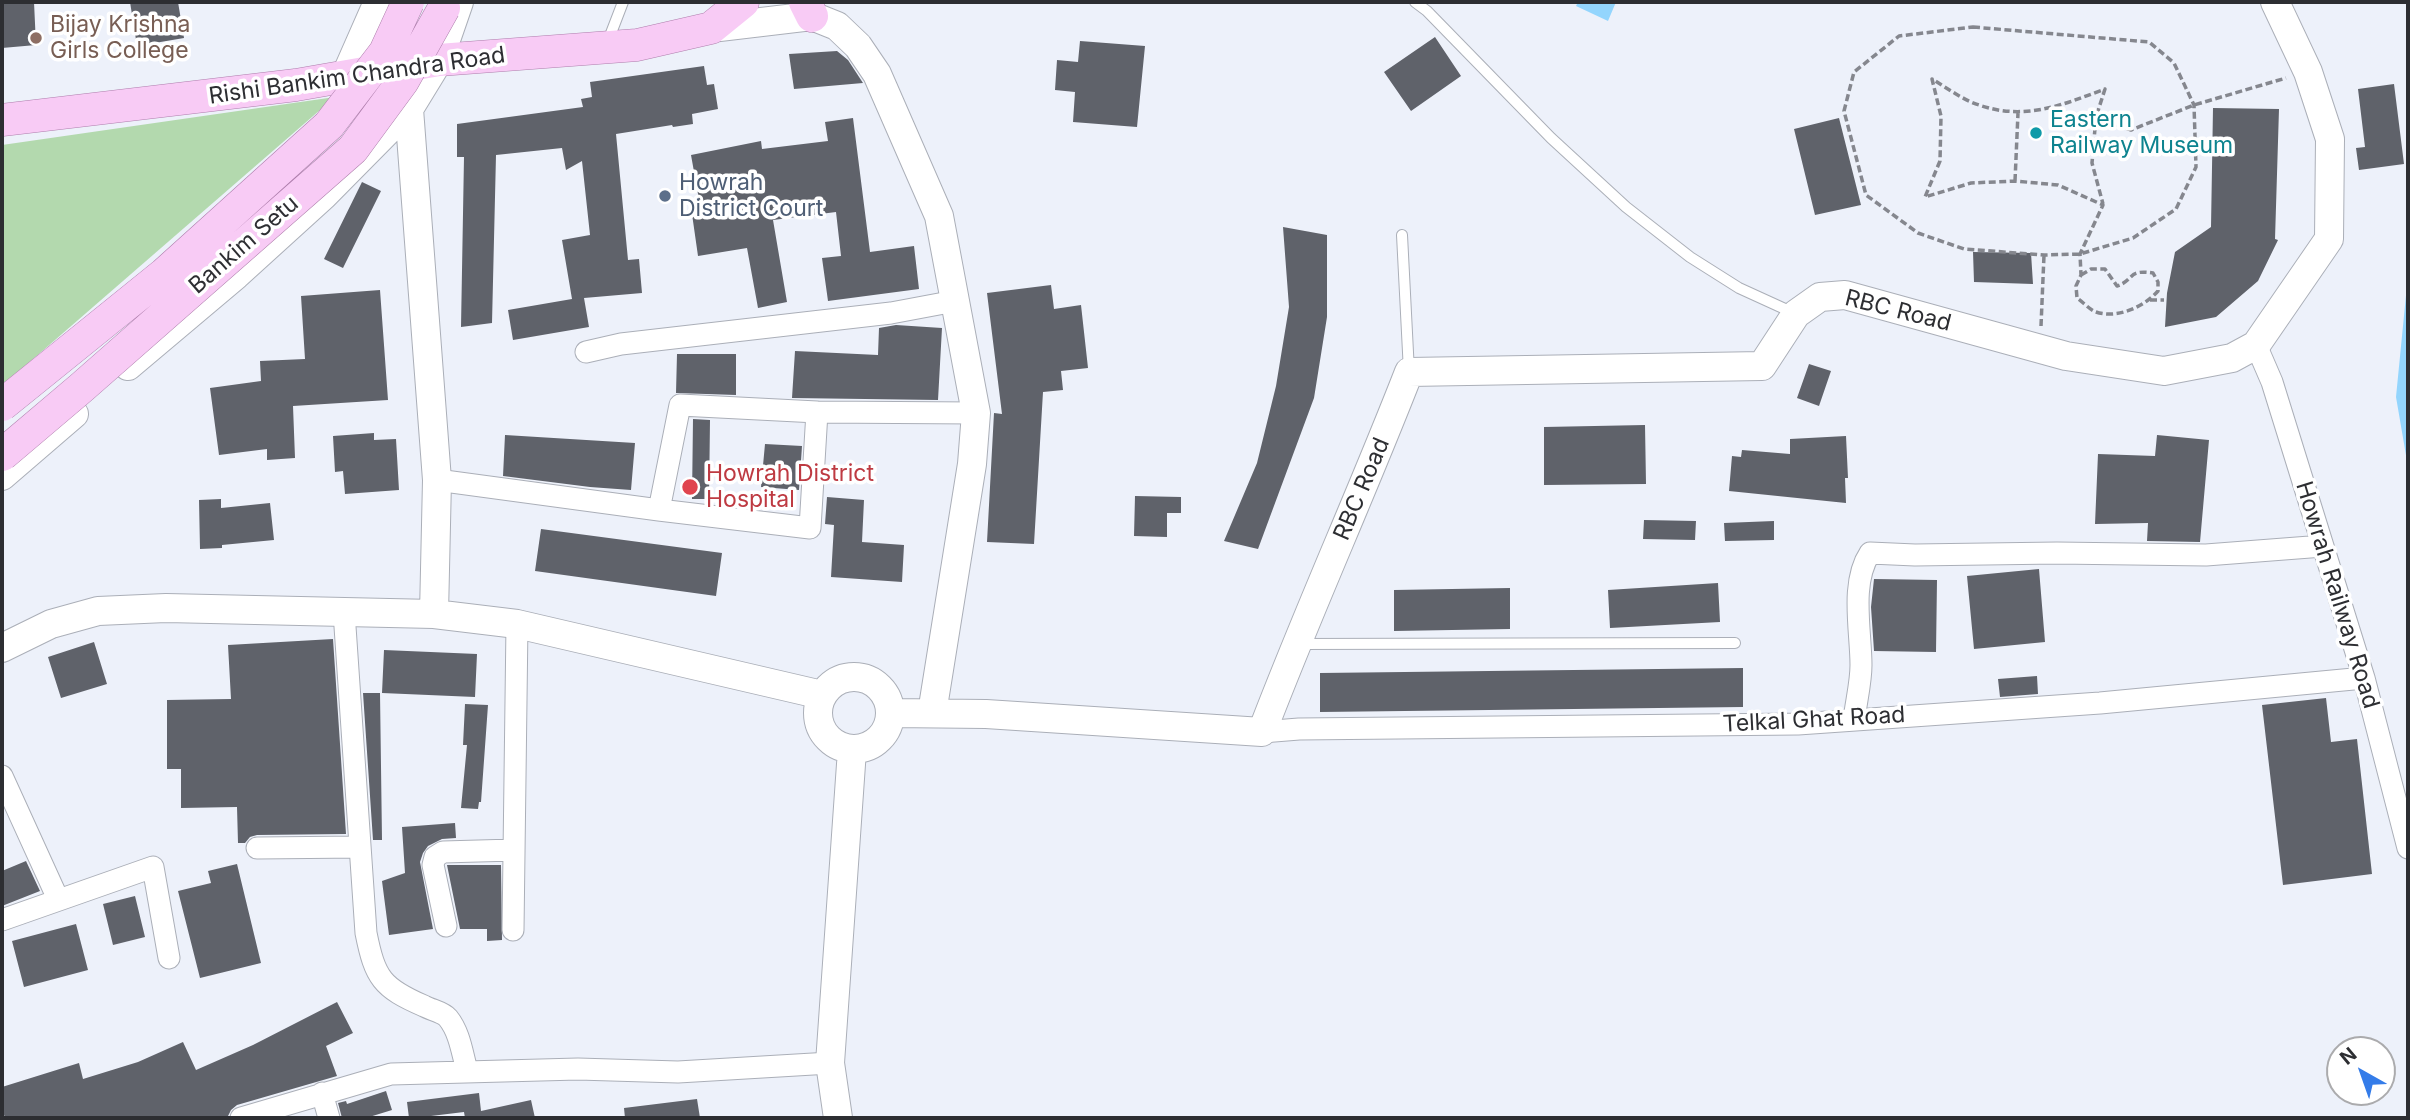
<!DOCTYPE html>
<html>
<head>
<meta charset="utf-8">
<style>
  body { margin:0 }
  #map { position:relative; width:2410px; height:1120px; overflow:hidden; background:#edf1fa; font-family:Inter,sans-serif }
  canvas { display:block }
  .frame { position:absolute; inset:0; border:4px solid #2d2e32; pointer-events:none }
  .north { position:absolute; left:2326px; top:1036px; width:70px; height:70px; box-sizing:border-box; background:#fff; border:2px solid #ababad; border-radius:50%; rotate:320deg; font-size:19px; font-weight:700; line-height:28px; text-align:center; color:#2d2e32 }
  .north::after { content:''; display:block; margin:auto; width:24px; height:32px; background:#347ce9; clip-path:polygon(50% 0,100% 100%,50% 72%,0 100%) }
</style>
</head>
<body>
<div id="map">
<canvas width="2410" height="1120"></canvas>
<div class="frame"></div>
<div class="north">N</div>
</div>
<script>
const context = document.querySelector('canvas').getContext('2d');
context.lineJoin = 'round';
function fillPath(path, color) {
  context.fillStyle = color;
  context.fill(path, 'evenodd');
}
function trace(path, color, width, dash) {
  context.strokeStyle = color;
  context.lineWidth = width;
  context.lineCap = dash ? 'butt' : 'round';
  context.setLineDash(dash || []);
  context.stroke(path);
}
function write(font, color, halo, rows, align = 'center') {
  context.font = font + ' Inter,sans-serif';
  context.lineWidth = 7;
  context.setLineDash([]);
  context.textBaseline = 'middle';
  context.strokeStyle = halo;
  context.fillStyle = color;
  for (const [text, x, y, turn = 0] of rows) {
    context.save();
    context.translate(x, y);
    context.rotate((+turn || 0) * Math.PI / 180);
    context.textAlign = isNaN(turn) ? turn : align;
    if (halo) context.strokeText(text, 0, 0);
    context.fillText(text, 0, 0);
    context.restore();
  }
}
fillPath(new Path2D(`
  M335 97 2 386V145Z`), '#b3d9ae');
fillPath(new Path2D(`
  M1578 2H1616L1608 21 1576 6Z
  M2408 275V467L2396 397Z`), '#93d5fd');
fillPath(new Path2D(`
  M2 2H34L36 45 2 48Z
  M130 2H178L184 38 137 46Z
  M1435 37 1461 76 1411 111 1384 72Z
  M1080 41 1145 46 1137 127 1073 122 1075 92 1055 90 1057 60 1078 62Z
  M837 51 848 60 863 83 794 89 789 54Z
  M704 66 707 85 714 84 718 109 692 114 693 124 673 127 672 125 616 134 628 260 639 259 642 293 584 298 589 327 513 340 508 310 572 299 562 240 590 235 582 161 566 170 562 148 496 155 492 323 461 327 464 157H457V124L583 107 581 99 592 97 590 82Z
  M2394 84 2404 164 2359 170 2356 148 2365 147 2358 89Z
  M2213 108 2279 109 2275 239 2278 240 2258 281 2216 317 2165 327 2167 293 2175 252 2211 227Z
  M853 118 870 252 914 246 919 289 828 301 822 258 841 256 836 212 773 220 787 302 758 308 747 248 698 256 691 207 700 205 691 155 761 141 762 149 828 141 825 122Z
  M1839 118 1861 205 1815 215 1794 129Z
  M362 182 381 191 343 268 324 259Z
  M1283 227 1327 235V317L1314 398 1258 549 1224 541 1257 463 1276 386 1289 307Z
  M1973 252 2031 253 2033 284 1974 282Z
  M1051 285 1054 309 1081 305 1088 368 1061 371 1063 390 1043 392 1034 544 987 542 994 413 1002 414 987 293Z
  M380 290 388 400 293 406 295 458 267 460V449L219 455 210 388 261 381 260 361 305 359 301 296Z
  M896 325 942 328 938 400 792 398 795 351 878 355 879 328Z
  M677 354H736V395L676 393Z
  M1809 364 1831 371 1819 406 1797 398Z
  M693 419 710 420 709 499H692Z
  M1645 425 1646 484 1544 485V427Z
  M374 433V440L396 439 399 490 345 494 343 471 335 472 333 436Z
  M505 435 635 443 631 490 590 487 503 476Z
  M2157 435 2209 440 2200 542 2147 541 2148 523 2095 524 2098 454 2155 456Z
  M1846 436 1848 478H1845L1846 503 1729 491 1732 456 1741 457 1742 450 1790 454V439Z
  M765 444 802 446 799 490 761 487Z
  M1135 496 1181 497V513H1167V537L1134 536Z
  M827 497 864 500 862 542 904 545 902 582 831 577 834 525 825 524Z
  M221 499V508L270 503 274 540 222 545V548L200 549 199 500Z
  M1644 520 1696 521 1695 540 1643 539Z
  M1774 521V540L1725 541 1724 523Z
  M541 529 722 553 716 596 535 571Z
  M2039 569 2045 642 1974 649 1967 576Z
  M1874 579 1937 580 1936 652 1874 651 1871 607Z
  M1718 583 1720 622 1610 628 1608 590Z
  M1510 588V629L1394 631V590Z
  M333 639 346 834 257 835 250 837 245 843H238L237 807 181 808V769H167V700L231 699 228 645Z
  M94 642 107 684 61 698 48 657Z
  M384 650 477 654 475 697 382 693Z
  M1743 668V707L1320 712V673Z
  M2037 676 2038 694 2000 697 1998 679Z
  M363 693H380L382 840H373Z
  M2326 698 2331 742 2357 739 2372 874 2283 885 2262 705Z
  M465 704 488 705 481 802H479L478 809 461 808 467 745H463Z
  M455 823 456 838 442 839 428 846 423 853 420 862 433 929 389 935 382 881 405 873 402 827Z
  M26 861 40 891 2 906V871Z
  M237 864 261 963 200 978 178 891 211 883 208 871Z
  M447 865H501L502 940 487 941V929H460Z
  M135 896 145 937 113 945 103 904Z
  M76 924 88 970 24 987 12 941Z
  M337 1002 353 1033 326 1046 337 1076 237 1105 231 1110 228 1116 220 1118H5L2 1108V1087L79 1063 83 1079 138 1062 183 1042 196 1070 253 1045Z
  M386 1091 392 1110 366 1118H342L338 1103 346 1101 347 1104Z
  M479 1093 481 1111 531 1100 535 1118H465L464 1112 431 1116V1118H409L407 1102Z
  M697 1099 700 1118H625L624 1108Z`), '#5f626a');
const lane = new Path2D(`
  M1415 2 1427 11 1551 138 1626 207 1690 257 1739 288 1796 314
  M608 41 623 2
  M1402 235 1409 372
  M1298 644 1735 643`);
const street = new Path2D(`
  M2256 345 2272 382 2364 678 2408 848
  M586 352 621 344 891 313 955 301
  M817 412 976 413
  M437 480 659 510 810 528 817 412 680 405 659 510
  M344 612 366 933C375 978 382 988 424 1006 431 1010 443 1012 448 1018 460 1033 462 1053 467 1070
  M1854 720C1856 702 1861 683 1861 665 1861 631 1850 583 1870 553L1915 555 2057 553 2206 555 2323 546
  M1262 732 1299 729 1798 724 2100 703 2364 678
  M2 776 58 899
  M257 848 360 847
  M2 920 153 867 169 958
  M446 926 433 865 435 857 443 852 514 850
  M513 930 517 624
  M322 1093 329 1118
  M241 1118 391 1074 578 1069 678 1072 830 1063`);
const secondary = new Path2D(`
  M378 2 345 77 409 109
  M711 28 812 16 837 26 858 46 877 74 939 216 976 413 972 464 932 713
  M409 109 437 480 434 614
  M128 366 236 275 323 196 409 109 439 60 459 2
  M2 476 74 414
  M2 648 51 624 98 611 166 608 434 614 517 624 822 695
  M818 713a36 36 0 1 1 72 0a36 36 0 1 1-72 0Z
  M891 713 986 714 1262 732C1308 611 1362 493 1409 372L1762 366 1796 314 1820 297 1845 295 2066 356 2164 371 2232 358 2256 345 2329 239 2330 139 2308 72 2275 2
  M838 1118 830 1063 852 750`);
const primary = new Path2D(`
  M805 2 812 16
  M2 120 296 85 439 60 637 45 711 28 743 2`);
trace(lane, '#abafb8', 12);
trace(street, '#abafb8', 23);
trace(secondary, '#abafb8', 30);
trace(primary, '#ae7eac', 33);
trace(new Path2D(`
  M1973 27 2149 42 2174 63 2194 105 2196 167 2176 209 2133 238 2080 254 2044 255 1964 249 1918 233 1866 195 1844 111 1854 72 1899 36Z
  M2096 117 2092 163 2103 204
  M2015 181 2018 113
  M2081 275 2091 269H2105L2117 286C2135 280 2127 269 2153 273L2158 282V291C2144 307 2117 319 2096 312 2090 310 2083 302 2077 298L2076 286 2081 275 2080 254 2103 205 2058 185 2015 181 1971 183 1925 197 1940 161 1941 116 1932 79C1947 88 1963 100 1979 105 2025 121 2062 105 2105 89L2096 117 2131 130 2194 105 2286 78
  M2150 300H2164
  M2041 326 2044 255`), '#85878e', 3.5, [7, 3.5]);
trace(lane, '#fff', 10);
trace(street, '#fff', 21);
trace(secondary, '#fff', 28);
trace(primary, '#f8cbf5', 32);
const primaryBridge = new Path2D(`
  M2 405 164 274 329 125 385 52 408 2
  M2 455 81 388 353 149 403 81 444 8`);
trace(primaryBridge, '#ae7eac', 33, []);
trace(primaryBridge, '#f8cbf5', 32);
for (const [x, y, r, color] of [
  [36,38,7,"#8d6e63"],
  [2036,133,7,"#0f9aa8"],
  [665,196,7,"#5c6f8a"],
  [690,487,9,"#e0444e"]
]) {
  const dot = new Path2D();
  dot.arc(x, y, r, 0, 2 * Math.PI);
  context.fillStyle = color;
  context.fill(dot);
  trace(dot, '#fff', 2.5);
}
write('23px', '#785e54', '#fff', [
  ["Bijay Krishna",50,25],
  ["Girls College",50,51]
], 'left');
write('23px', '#2d2e32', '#fff', [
  ["Rishi Bankim Chandra Road",357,76,-8],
  ["Bankim Setu",244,245,-41],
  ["RBC Road",1898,311,14],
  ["RBC Road",1362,489,-67],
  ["Howrah Railway Road",2337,595,73],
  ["Telkal Ghat Road",1814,720,-3]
]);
write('23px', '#0d838f', '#fff', [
  ["Eastern",2050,120],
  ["Railway Museum",2050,146]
], 'left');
write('23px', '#4e5e75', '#fff', [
  ["Howrah",679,183],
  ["District Court",679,209]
], 'left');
write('23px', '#be3a42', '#fff', [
  ["Howrah District",706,474],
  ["Hospital",706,500]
], 'left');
</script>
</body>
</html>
